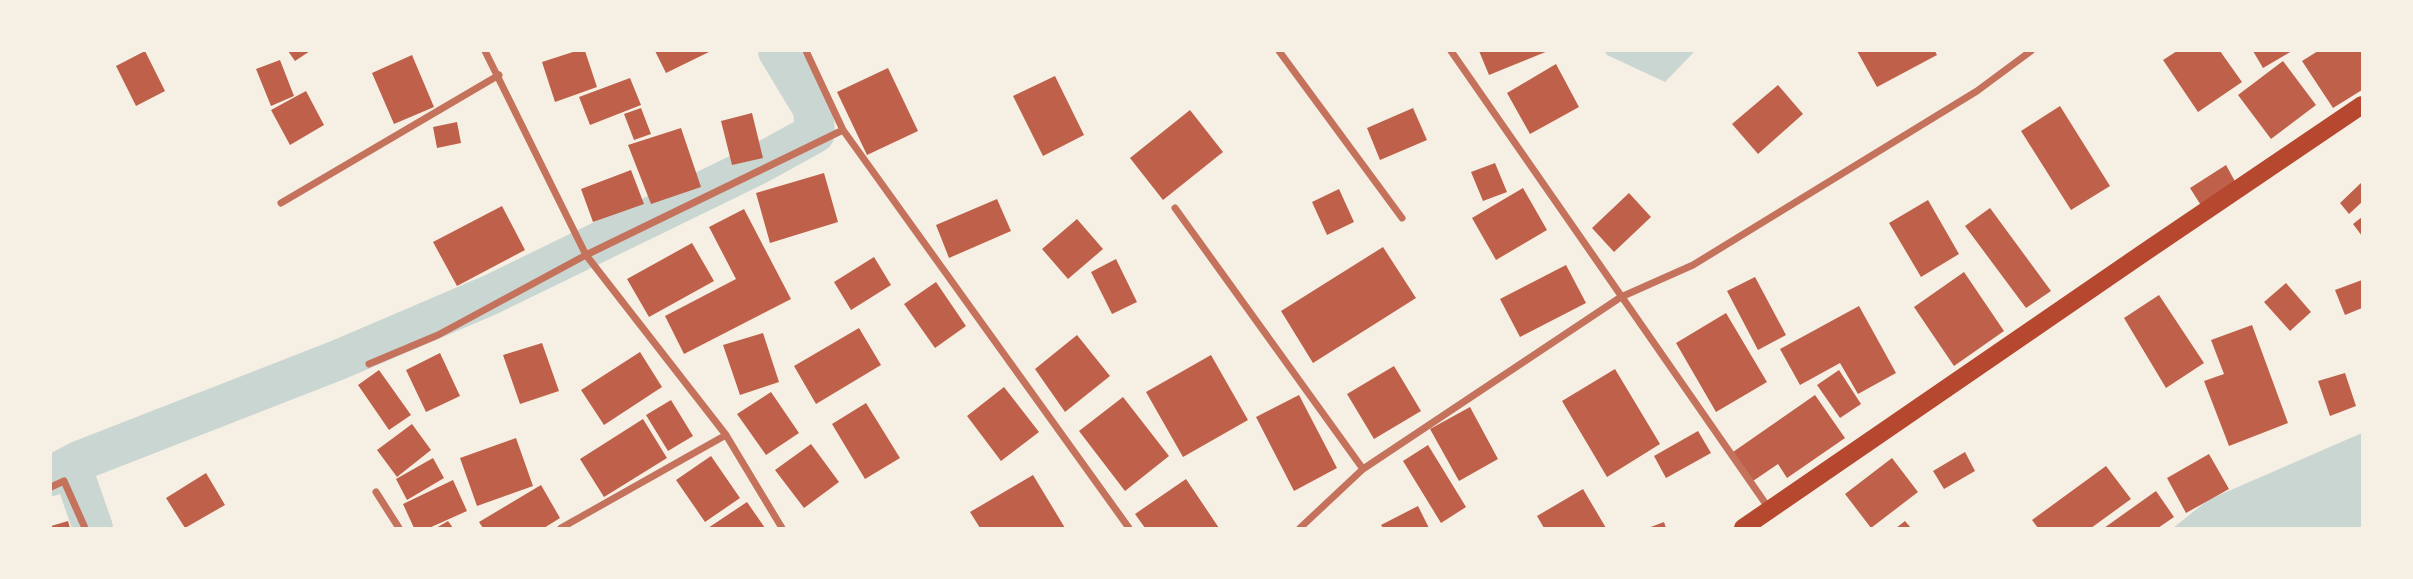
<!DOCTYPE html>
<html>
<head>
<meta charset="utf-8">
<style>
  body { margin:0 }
  #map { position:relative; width:2413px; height:579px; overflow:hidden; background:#f6efe4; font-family:"Alegreya Sans",sans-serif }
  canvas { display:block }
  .frame { position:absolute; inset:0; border:52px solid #f6efe4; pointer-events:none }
</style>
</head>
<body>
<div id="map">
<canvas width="2413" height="579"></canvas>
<div class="frame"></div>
</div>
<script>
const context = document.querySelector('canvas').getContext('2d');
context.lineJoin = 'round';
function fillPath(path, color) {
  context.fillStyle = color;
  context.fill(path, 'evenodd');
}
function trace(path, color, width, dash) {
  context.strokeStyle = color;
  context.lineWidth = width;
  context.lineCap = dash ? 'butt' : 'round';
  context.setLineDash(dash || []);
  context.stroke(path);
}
fillPath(new Path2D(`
  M1604 51H1695L1665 82 1607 55Z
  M2362 433V528H2173L2208 500Z`), '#c9d6d2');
trace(new Path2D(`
  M71 465 93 528
  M51 476 79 461 338 360 490 295 757 165 815 133 813 109 778 51`), '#c9d6d2', 40);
fillPath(new Path2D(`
  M145 51 165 91 136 106 116 66Z
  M288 51H310L295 61Z
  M576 51H585L597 87 555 102 542 62Z
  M655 51H711L666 73Z
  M1479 51H1548L1489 75Z
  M1857 51H1935L1937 55 1877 87Z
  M2177 51H2220L2242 82 2198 112 2163 60Z
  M2253 51H2292L2263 68Z
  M2318 51H2362V90L2333 108 2302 61Z
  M412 55 434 107 394 124 372 73Z
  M280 60 294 96 271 106 256 69Z
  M2283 61 2316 105 2271 139 2238 95Z
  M1556 64 1579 107 1530 134 1507 93Z
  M888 68 918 131 867 155 837 92Z
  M1055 76 1084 135 1043 156 1013 96Z
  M630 78 641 105 590 125 579 97Z
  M1778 85 1803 114 1758 154 1732 124Z
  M306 91 324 125 290 145 271 110Z
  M2060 106 2110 186 2071 210 2021 131Z
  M641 108 651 134 634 140 624 114Z
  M1413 108 1427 140 1380 160 1367 128Z
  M1190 110 1223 152 1163 200 1130 158Z
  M752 113 763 158 732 165 721 121Z
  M457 122 461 143 437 148 433 127Z
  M681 128 701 187 651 204 628 145Z
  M1495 163 1507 192 1483 201 1471 172Z
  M2226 165 2237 185 2202 207 2190 188Z
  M631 170 644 204 593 222 581 189Z
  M824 173 838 222 770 243 756 193Z
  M2362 182V202L2349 214 2340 203Z
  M1523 188 1547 230 1496 260 1472 218Z
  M1339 189 1354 222 1327 235 1312 202Z
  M1629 193 1651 217 1614 252 1592 228Z
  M997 199 1011 231 949 258 936 225Z
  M1928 200 1959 254 1921 277 1889 223Z
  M502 206 525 250 457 286 433 242Z
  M1990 208 2051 291 2026 308 1965 226Z
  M744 209 791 299 684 354 665 316 736 279 709 227Z
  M2362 217V236L2353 224Z
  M1077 219 1103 249 1068 279 1042 249Z
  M692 243 714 281 649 317 627 279Z
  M1383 247 1416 298 1313 363 1281 311Z
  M874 257 891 285 851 310 834 282Z
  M1116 259 1137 302 1112 314 1091 272Z
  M1566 265 1586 303 1520 337 1500 299Z
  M1964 272 2004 331 1954 366 1914 307Z
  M1755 277 1786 335 1758 350 1727 291Z
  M2362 280V308L2345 315 2335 290Z
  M936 282 966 326 935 348 904 304Z
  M2286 283 2311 312 2290 331 2264 302Z
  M2159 295 2204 363 2166 388 2124 318Z
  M1859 306 1896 373 1858 394 1840 363 1800 385 1780 349Z
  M1726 313 1767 382 1716 412 1676 343Z
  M2252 325 2288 423 2229 446 2204 381 2224 374 2211 340Z
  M859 328 881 365 816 404 794 366Z
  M763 333 779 382 740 395 723 345Z
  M1077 335 1110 376 1065 412 1035 369Z
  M542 343 559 391 520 404 503 355Z
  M640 352 662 387 604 425 581 390Z
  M440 353 460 396 426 412 406 370Z
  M1211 355 1248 420 1183 457 1146 392Z
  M1394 366 1421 411 1374 439 1347 394Z
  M1615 369 1660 444 1607 477 1562 401Z
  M379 370 411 415 389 430 358 385Z
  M1839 370 1861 404 1840 418 1817 385Z
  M2345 373 2356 406 2330 416 2318 381Z
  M1004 387 1039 432 1001 461 967 416Z
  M771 392 799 433 766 455 737 414Z
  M1299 395 1337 468 1294 491 1256 417Z
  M1815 395 1845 438 1787 478 1778 464 1753 481 1733 452Z
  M1123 397 1169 456 1125 491 1079 431Z
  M671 400 693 436 668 451 646 415Z
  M866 403 900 458 865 479 832 424Z
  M1470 407 1498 459 1459 481 1430 429Z
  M643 419 667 458 604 497 580 459Z
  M412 424 431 450 397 477 377 450Z
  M1698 431 1711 453 1666 478 1654 456Z
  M516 438 533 486 477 506 460 458Z
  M811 444 839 482 804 508 775 470Z
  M1428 445 1466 507 1441 523 1403 461Z
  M1965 452 1975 471 1944 489 1933 471Z
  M2209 454 2229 489 2186 513 2167 478Z
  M711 456 740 498 705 522 676 480Z
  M433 458 444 478 407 500 396 479Z
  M1892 458 1918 492 1871 528 1845 494Z
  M2106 466 2131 499 2091 528H2038L2032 520Z
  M206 473 225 505 185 528 166 498Z
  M1033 475 1065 528H980L970 512Z
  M1186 479 1219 528H1145L1135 514Z
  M453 480 467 511 429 528H414L403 504Z
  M541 485 560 518 544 528H483L479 522Z
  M1583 489 1606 528H1544L1537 516Z
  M2156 491 2174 517 2158 528H2104Z
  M747 502 765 528H708Z
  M1418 506 1429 528H1383L1381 525Z
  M68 521 70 528H51V526Z
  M448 521 453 528H436Z
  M1905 521 1911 528H1896Z
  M1664 522 1666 528H1648Z`), '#bf614a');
trace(new Path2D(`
  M485 51 586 255 726 435 782 528
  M806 51 843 130 1129 528
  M1279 51 1402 218
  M1451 51 1770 510
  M281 203 499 75
  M1175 208 1363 469
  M369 364 438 335 586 255 843 130
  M51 487 64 481 85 528
  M376 492 399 528
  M561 528 726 435
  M1300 528 1363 469 1621 297 1693 265 1977 91 2031 51`), '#c5725c', 7);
trace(new Path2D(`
  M1743 528 2142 254 2362 105`), '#b5482f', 18);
</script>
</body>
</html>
